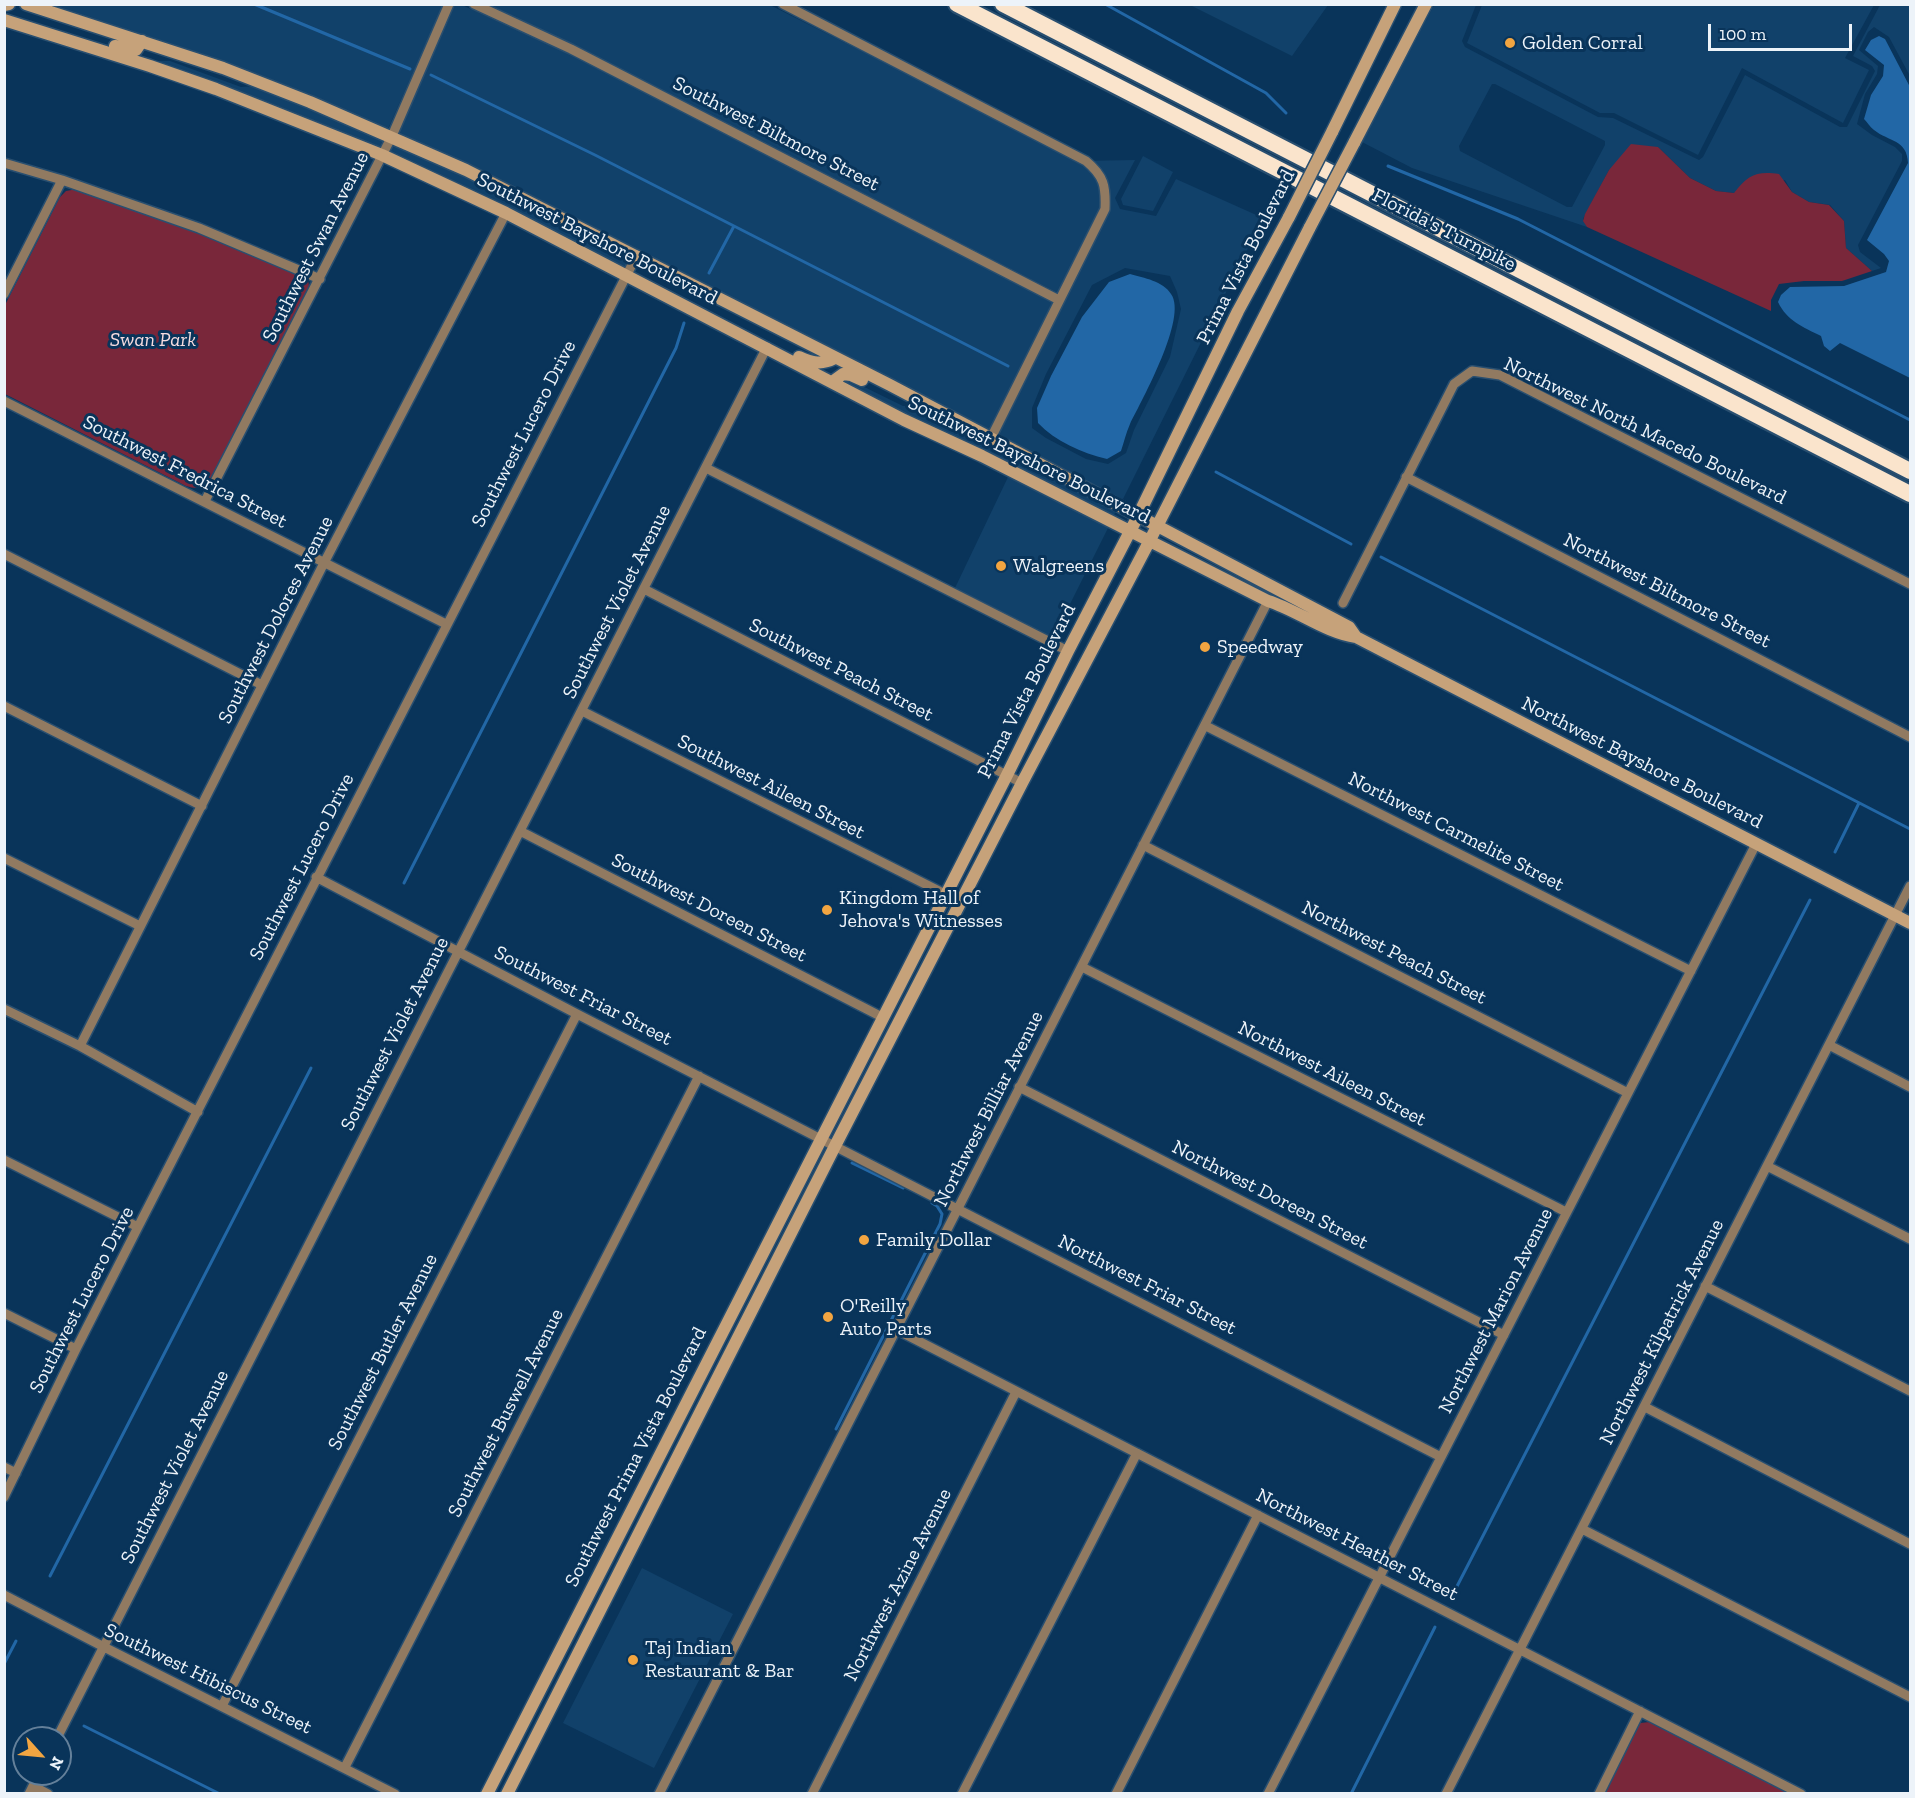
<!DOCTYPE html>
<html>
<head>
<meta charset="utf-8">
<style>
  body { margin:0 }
  #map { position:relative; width:1915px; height:1798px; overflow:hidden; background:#09345a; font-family:"Zilla Slab",serif }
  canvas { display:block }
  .frame { position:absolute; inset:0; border:6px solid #edf3f9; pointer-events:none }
  .north { position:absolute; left:12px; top:1726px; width:60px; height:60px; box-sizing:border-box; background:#09345a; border:2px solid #64809a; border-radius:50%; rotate:117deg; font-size:16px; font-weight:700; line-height:24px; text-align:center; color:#edf3f9 }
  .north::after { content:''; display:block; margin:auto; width:21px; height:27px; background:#f2a541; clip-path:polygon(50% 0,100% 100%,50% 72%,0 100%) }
  .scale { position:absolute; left:1708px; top:24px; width:144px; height:27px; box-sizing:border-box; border:3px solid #edf3f9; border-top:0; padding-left:8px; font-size:18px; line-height:21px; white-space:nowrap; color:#edf3f9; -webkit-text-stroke:4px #09345a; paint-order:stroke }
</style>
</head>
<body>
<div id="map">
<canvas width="1915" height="1798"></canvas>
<div class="frame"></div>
<div class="north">N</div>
<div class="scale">100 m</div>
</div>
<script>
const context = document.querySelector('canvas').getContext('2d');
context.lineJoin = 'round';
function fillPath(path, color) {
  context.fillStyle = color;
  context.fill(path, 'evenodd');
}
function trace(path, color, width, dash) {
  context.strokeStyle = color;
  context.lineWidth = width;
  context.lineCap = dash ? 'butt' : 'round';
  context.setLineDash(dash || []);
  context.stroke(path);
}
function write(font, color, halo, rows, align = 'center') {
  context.font = font + ' "Zilla Slab",serif';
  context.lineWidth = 6;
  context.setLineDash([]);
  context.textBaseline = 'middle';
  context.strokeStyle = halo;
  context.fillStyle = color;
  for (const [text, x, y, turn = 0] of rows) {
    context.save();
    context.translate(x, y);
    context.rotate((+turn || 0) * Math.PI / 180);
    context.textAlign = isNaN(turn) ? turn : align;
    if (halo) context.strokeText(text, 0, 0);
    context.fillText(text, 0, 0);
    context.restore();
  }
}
fillPath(new Path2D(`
  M42 5H443L388 129 260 77 259 75H255L138 34Z
  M455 5H462L569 54 1061 306 1066 297 574 45 486 5H770L1080 161 1135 160 1115 198 1120 209 1156 216 1176 179 1263 218 1122 501 923 397V395H919L834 352 520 191 398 134ZM1125 268 1170 276 1177 292 1181 309 1170 357 1134 430 1126 453 1108 464 1086 459 1046 438 1032 428V408L1046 374 1092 285Z
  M1190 5H1328L1292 56Z
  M1434 5H1476L1462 41 1465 47 1598 117 1613 118 1699 160 1703 157 1745 75 1840 127H1847L1875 71 1872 66 1853 56 1880 5H1910V76L1889 37 1874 27 1868 32 1859 50 1878 66 1877 74 1865 94 1857 124 1872 135 1895 147 1902 154V161L1858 245 1860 252 1881 268 1872 271 1846 248 1844 221 1830 205 1809 202 1792 192 1785 180 1734 193 1716 191 1690 178 1658 147 1609 170 1583 219 1587 227 1412 168 1362 142ZM1492 84H1495L1605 141V145L1572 207H1567L1460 151 1459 146Z
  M1482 5H1874L1845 58 1869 70 1843 123 1742 68 1698 155 1614 113H1600L1467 43Z
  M160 61H170L241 87 255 86 384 138 380 147 266 101 157 63Z
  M394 143 464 174 630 257 624 268 518 213 390 152Z
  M1143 156 1173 172 1153 211 1123 205 1121 199Z
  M845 379 850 380 903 406 918 405 1117 509 1113 517 920 422 842 381Z
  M1009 475 1109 526 1053 638 955 588Z
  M642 1568 733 1614 654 1768 563 1723Z`), '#11416a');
fillPath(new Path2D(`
  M1631 144 1658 147 1690 178 1716 191 1734 193C1748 175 1756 171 1779 174L1792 192 1809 202 1829 205 1844 221 1846 248 1872 271 1842 281H1804L1779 284 1771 300V311L1587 227 1583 221 1585 214 1609 170Z
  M77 189 249 252 304 275C311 283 310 289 305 298L209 483C200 489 196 489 186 486L5 394V305L60 197 66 191Z
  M1650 1722 1675 1733 1794 1794H1604L1635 1730 1640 1723Z`), '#79273a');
fillPath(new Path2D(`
  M1879 36 1885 39 1910 87V378L1840 343 1830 351 1824 346 1821 336C1803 327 1787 321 1778 302L1781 295 1790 287 1844 286 1886 272 1889 261 1884 254 1867 240 1908 163C1907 139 1889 142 1874 130 1870 127 1867 122 1864 119L1871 95 1883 76 1884 65 1865 50 1871 40Z
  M1130 274C1144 278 1163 281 1171 294 1188 317 1142 400 1130 424 1126 433 1124 442 1121 451L1107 459C1082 453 1055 441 1038 423L1037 408 1051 376 1082 317 1109 282Z`), '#2267a6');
trace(new Path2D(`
  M254 4 410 69
  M1105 4 1266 93 1286 113
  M431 75 595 155 1008 366
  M1388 166 1518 219 1910 420
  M709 273 734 226
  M1216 472 1351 544
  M1381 557 1910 829
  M1835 852 1859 803
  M404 883 676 348 684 323
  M852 1163 903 1188
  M836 1429 940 1224 942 1214 937 1206 932 1203
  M50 1576 311 1068
  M1452 1596 1810 900
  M4 1664 16 1641
  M84 1726 220 1794
  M1351 1794 1435 1627`), '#2267a6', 3);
const street = new Path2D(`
  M474 4 571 49 1059 300
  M783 4 1086 161C1104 176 1106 186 1105 209L991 438
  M4 163 62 180 199 228 320 279
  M4 294 62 180
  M4 401 446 624
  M706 468 1068 651
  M1406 477 1910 737
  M205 501 392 136 449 4
  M4 554 262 685
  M644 589 1022 783
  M1343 603 1454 384 1472 371 1500 375 1910 584
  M4 706 202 806
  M582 711 945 894
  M1206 726 1691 971
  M520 831 882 1017
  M1143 845 1628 1093
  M4 858 140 926
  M316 877 577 1014 1441 1457
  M1082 967 1566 1212
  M4 1009 80 1046 198 1112
  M1829 1045 1910 1087
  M80 1046 324 563 506 213
  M1019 1087 1504 1335
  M4 1160 138 1227
  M1767 1166 1910 1239
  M1705 1286 1910 1391
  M4 1313 76 1349
  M897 1330 1801 1794
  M1645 1407 1910 1544
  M4 1467 16 1473
  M4 1497 76 1349 138 1227 637 255
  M1582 1529 1910 1697
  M4 1595 104 1647 395 1794
  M222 1706 577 1014
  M57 1738 767 347
  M345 1767 699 1076
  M33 1786 48 1794
  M29 1794 39 1774
  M659 1794 1268 601
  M812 1794 1016 1392
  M962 1794 1137 1453
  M1116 1794 1258 1515
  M1268 1794 1756 844
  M1446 1794 1910 886
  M1599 1794 1640 1711`);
const secondary = new Path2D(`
  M26 4 223 68 310 102 466 170 890 385 1349 627 1356 637
  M4 5 9 4
  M4 20 150 66 216 89 382 155 506 213 904 420 982 456 1268 601C1297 610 1326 633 1356 637L1910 923
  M115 46 136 50 142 41
  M1332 132 1395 4
  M1354 143 1426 4
  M799 357C812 363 822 365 835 358
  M832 382 843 374 851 375 862 380
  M487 1794 1007 775 1068 651 1138 516 1238 311 1289 217
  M507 1794 835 1146 1022 783 1149 542 1310 227`);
const highway = new Path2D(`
  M957 4 1910 494
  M1003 4 1910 471`);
trace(street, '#294f70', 12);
trace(secondary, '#294f70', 15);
trace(highway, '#294f70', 20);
trace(street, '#917a61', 9);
trace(secondary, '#c6a27a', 12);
trace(highway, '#fae4cc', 16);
const secondaryBridge = new Path2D(`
  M1289 217 1332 132
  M1310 227 1354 143`);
trace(secondaryBridge, '#294f70', 15, []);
trace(secondaryBridge, '#c6a27a', 12);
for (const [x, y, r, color] of [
  [1510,43,6,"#f2a541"],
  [1001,566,6,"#f2a541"],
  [1205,647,6,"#f2a541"],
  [827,910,6,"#f2a541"],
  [864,1240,6,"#f2a541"],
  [828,1317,6,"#f2a541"],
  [633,1660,6,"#f2a541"]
]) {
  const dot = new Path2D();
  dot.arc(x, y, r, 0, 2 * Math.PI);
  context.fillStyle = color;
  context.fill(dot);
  trace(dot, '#09345a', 2);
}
write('20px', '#edf3f9', '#09345a', [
  ["Golden Corral",1522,43],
  ["Walgreens",1013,566],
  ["Speedway",1217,647],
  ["Kingdom Hall of",839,898],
  ["Jehova's Witnesses",839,921],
  ["Family Dollar",876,1240],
  ["O'Reilly",840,1306],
  ["Auto Parts",840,1329],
  ["Taj Indian",645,1648],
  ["Restaurant & Bar",645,1671]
], 'left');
write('20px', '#edf3f9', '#09345a', [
  ["Southwest Biltmore Street",776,134,27],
  ["Florida's Turnpike",1444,230,27],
  ["Southwest Bayshore Boulevard",597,239,27],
  ["Southwest Swan Avenue",316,247,-63],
  ["Prima Vista Boulevard",1246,257,-63],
  ["Northwest North Macedo Boulevard",1645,431,26],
  ["Southwest Lucero Drive",524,434,-63],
  ["Southwest Bayshore Boulevard",1029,460,26],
  ["Southwest Fredrica Street",185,472,27],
  ["Northwest Biltmore Street",1667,591,27],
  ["Southwest Violet Avenue",617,602,-63],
  ["Southwest Dolores Avenue",276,620,-63],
  ["Southwest Peach Street",841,670,27],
  ["Prima Vista Boulevard",1027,691,-63],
  ["Northwest Bayshore Boulevard",1642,763,27],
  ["Southwest Aileen Street",771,787,27],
  ["Northwest Carmelite Street",1456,832,27],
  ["Southwest Lucero Drive",302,867,-63],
  ["Southwest Doreen Street",709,908,27],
  ["Northwest Peach Street",1394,953,27],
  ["Southwest Friar Street",583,996,27],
  ["Southwest Violet Avenue",395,1034,-63],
  ["Northwest Aileen Street",1332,1074,27],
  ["Northwest Billiar Avenue",989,1109,-63],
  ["Northwest Doreen Street",1270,1195,27],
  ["Northwest Friar Street",1147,1285,27],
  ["Southwest Lucero Drive",82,1300,-63],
  ["Northwest Marion Avenue",1496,1311,-63],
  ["Northwest Kilpatrick Avenue",1662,1332,-63],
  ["Southwest Butler Avenue",383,1352,-63],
  ["Southwest Buswell Avenue",506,1413,-63],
  ["Southwest Prima Vista Boulevard",636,1457,-63],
  ["Southwest Violet Avenue",175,1467,-63],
  ["Northwest Heather Street",1357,1545,27],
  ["Northwest Azine Avenue",898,1585,-63],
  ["Southwest Hibiscus Street",208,1679,26]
]);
write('italic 20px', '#f7dcdf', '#09345a', [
  ["Swan Park",153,340]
]);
</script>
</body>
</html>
